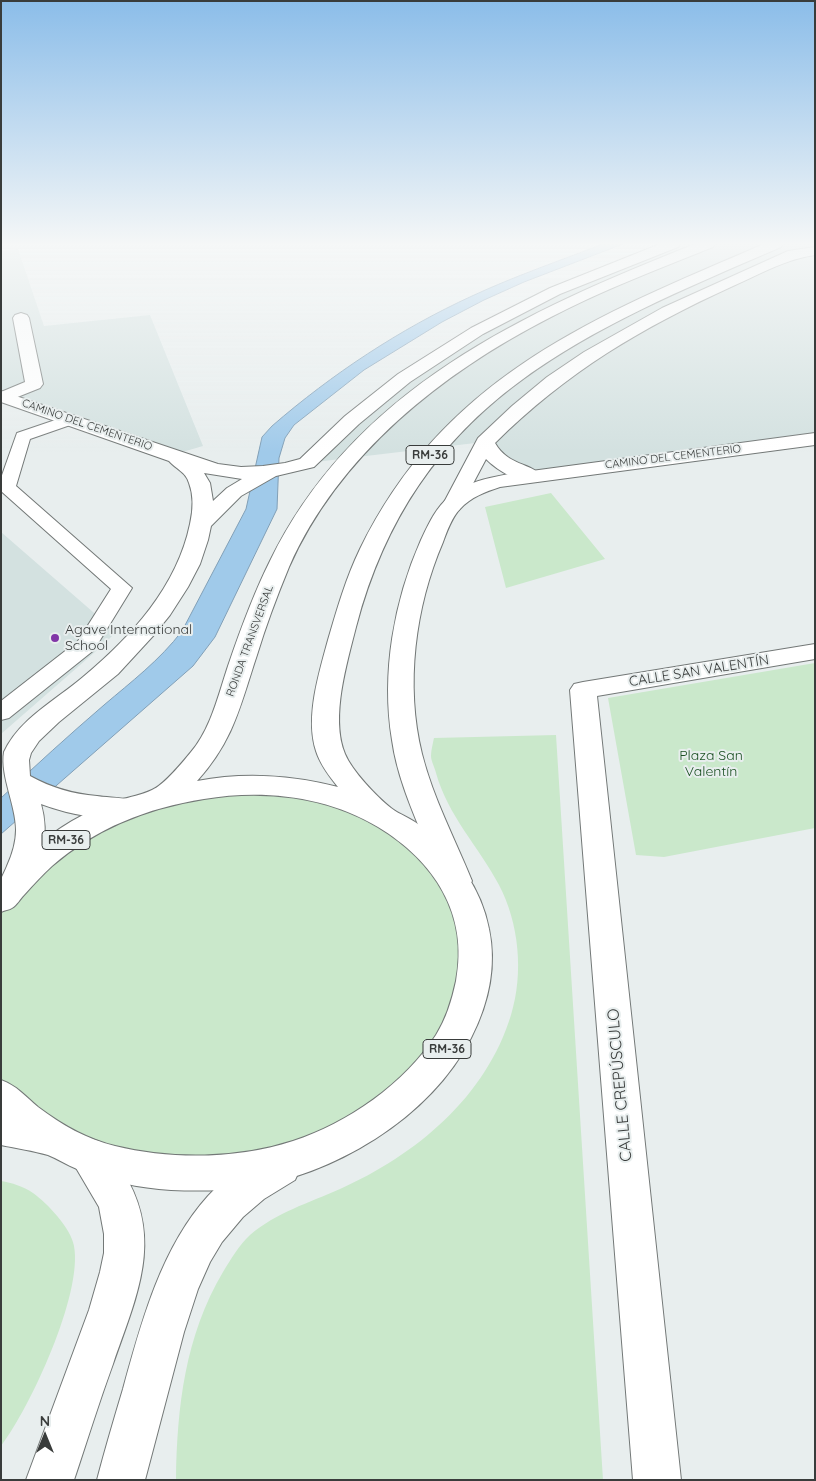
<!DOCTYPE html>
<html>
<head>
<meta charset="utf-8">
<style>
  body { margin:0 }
  #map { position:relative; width:816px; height:1481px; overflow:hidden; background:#e8eeee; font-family:Quicksand,sans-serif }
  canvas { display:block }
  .frame { position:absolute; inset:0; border:2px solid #393c3b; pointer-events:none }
  .north { position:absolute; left:20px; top:1411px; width:50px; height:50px; -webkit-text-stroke:4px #e8eeee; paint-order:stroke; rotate:0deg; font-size:14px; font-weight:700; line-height:20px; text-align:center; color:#393c3b }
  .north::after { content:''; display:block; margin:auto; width:18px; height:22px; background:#393c3b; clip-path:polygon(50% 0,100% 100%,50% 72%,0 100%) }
</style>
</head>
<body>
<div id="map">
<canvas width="816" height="1481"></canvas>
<div class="frame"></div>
<div class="north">N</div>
</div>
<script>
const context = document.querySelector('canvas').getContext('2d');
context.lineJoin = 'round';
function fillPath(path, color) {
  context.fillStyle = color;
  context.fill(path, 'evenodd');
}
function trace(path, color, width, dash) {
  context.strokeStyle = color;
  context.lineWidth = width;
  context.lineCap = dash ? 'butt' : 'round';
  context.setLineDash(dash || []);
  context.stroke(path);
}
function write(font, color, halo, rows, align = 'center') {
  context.font = font + ' Quicksand,sans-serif';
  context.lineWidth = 4;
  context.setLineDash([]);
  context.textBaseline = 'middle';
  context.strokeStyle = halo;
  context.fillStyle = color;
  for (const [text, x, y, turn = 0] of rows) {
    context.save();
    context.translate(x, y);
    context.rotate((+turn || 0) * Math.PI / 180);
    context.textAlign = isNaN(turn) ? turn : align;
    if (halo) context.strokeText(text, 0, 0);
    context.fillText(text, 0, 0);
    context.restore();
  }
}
fillPath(new Path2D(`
  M673 244H815V439L531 476 484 442 307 463 352 420 497 319Z
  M18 249 44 326 150 315 203 446 172 455 1 396V251Z
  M1 532 116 632 103 645 1 734Z`), '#d3e1e0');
fillPath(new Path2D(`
  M551 493 605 559 506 588 485 507Z
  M815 663V828L664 857 636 855 608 698Z
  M556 735 603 1480H176C177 1407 185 1336 223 1272 231 1259 239 1245 250 1235 277 1212 309 1203 340 1189 416 1155 486 1097 511 1015 524 973 519 923 499 885 479 847 448 816 436 773 435 768 431 761 431 756 431 750 433 743 434 738Z
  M252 785 386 817 470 915 455 1036 321 1148 142 1170 1 1096V900L111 815Z
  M1 1181C12 1183 23 1186 33 1193 47 1203 71 1228 74 1246 83 1294 30 1408 1 1446Z`), '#cae8cb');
const water = new Path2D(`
  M603 244H623L524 282 484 300 442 322 364 370 294 425 285 438 279 458 277 509 215 637 193 666 1 834V798C35 766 69 735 104 705 131 682 160 660 182 631L246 509 262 437 272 426C332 374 400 329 472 296 515 276 559 261 603 244Z`);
fillPath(water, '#a0caea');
trace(water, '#819fb6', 1);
const service = new Path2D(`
  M70 415 76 417 78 420 76 423 30 439 16 486 132 588 94 650 9 718 1 720V701L78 641 111 589 1 491V478L17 433Z`);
const minor = new Path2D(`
  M815 247V255C786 259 760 274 733 286 641 328 568 371 495 443 508 466 532 463 541 476L538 480C521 485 498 471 486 459L459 510 452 512 445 510 442 506 478 438 512 406 547 377 584 352 662 308 788 251Z
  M21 313 27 315 29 318 43 384 40 388 5 402 1 401V392L25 382 13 318 15 315Z
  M815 644V659L597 696 681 1480H633L570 690 574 684 583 682Z`);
const secondary = new Path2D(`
  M660 244H680L678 247 560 294 483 334 410 382 359 424 314 467 276 476 241 496 211 526 208 540 200 564 188 587 170 615 153 636 118 674 59 722 39 741 31 753 29 760 30 776C52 788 72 794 97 796 110 798 123 797 135 801L140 808 135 815C107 823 68 814 41 804 50 836 42 863 26 891L15 894 4 891C2 888 1 884 1 880 2 876 5 871 7 866 12 855 16 842 16 830 16 805 0 776 4 752 19 719 56 700 83 677 131 637 177 587 190 524 193 511 194 496 189 483 186 472 176 469 169 461L1 402V391L218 464 241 467 263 466 285 463 300 459 345 416 398 374 471 328 550 288ZM204 473 242 479 227 488 213 501 210 483Z
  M815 433V445L500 487C485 492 471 497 460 509 452 517 447 531 443 542 415 607 405 685 422 754 433 798 455 839 472 881L467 889 456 892 445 889C437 875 432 859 426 844 412 810 397 776 392 740 381 673 394 601 421 540 428 525 436 507 450 496 466 482 488 478 509 474Z
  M89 1138C93 1140 100 1141 103 1144 111 1150 118 1163 123 1172 165 1239 136 1297 113 1364 99 1402 87 1441 74 1480H26L89 1310 100 1272 104 1253V1234L99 1207 69 1156 75 1144Z
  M281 1149 295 1154 301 1167 295 1180 264 1199 243 1217 222 1242 210 1262 198 1289 184 1332 145 1480H97C105 1449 114 1419 123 1389 141 1323 161 1248 208 1196 227 1175 255 1159 281 1149Z`);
const trunk = new Path2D(`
  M695 244H715L713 247C658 269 603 290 551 317 443 372 339 454 289 567 277 596 266 625 257 655 240 706 234 740 197 781 243 772 293 775 338 787 329 776 320 764 316 751 305 717 319 673 328 640 337 609 346 578 360 549 445 375 596 316 764 244H783L781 247C584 332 416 399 356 627 347 663 330 718 345 754 352 771 377 797 391 808 400 815 411 818 419 825 453 851 481 886 489 929 497 967 488 1005 471 1038 429 1119 333 1176 244 1188 220 1191 195 1191 171 1190 139 1188 107 1181 77 1169 67 1165 58 1159 48 1155 34 1151 16 1148 1 1145V1080C16 1085 26 1097 38 1107 62 1125 86 1139 115 1146 172 1160 238 1159 293 1141 348 1123 404 1084 436 1035 446 1019 452 1000 456 981 469 914 434 861 378 827 326 796 263 789 204 799 147 808 96 828 52 866 42 875 33 885 24 895 20 899 17 905 12 908 9 910 5 910 1 912V879C25 854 52 831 83 815 94 809 107 804 119 800 130 797 142 795 152 790 164 785 182 763 191 752 211 728 218 696 228 666 240 631 253 595 270 561 354 388 526 311 695 244Z`);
trace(service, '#737877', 2);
trace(minor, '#737877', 2);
trace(secondary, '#737877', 2);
trace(trunk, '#737877', 2);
fillPath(service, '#fff');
fillPath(minor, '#fff');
fillPath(secondary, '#fff');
fillPath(trunk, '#fff');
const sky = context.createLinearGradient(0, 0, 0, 452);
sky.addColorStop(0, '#8bbde9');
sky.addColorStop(0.54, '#f5f7f7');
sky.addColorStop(1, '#f5f7f700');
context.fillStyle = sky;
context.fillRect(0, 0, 816, 452);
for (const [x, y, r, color] of [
  [55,638,5,"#8136a7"]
]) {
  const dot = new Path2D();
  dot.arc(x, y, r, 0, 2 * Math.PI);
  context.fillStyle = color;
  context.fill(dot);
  trace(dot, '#e8eeee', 2);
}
write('11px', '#393c3b', '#e8eeee', [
  ["CAMINO DEL CEMENTERIO",87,425,19],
  ["CAMINO DEL CEMENTERIO",673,457,-7],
  ["RONDA TRANSVERSAL",250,641,-70]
]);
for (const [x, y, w] of [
  [430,455,48],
  [66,840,48],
  [447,1049,48]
]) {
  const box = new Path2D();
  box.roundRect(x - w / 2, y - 9.5, w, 19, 4);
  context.fillStyle = '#e8eeee';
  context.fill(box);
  trace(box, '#393c3b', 1);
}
write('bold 12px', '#393c3b', null, [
  ["RM-36",430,455],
  ["RM-36",66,840],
  ["RM-36",447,1049]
]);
write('14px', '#393c3b', '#e8eeee', [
  ["Agave International",65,630],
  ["School",65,646]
], 'left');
write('14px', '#393c3b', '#e8eeee', [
  ["CALLE SAN VALENTÍN",699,671,-9]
]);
write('14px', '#1b5023', '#e8eeee', [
  ["Plaza San",711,756],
  ["Valentín",711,772]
]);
write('16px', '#393c3b', '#e8eeee', [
  ["CALLE CREPÚSCULO",620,1085,-95]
]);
</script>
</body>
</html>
